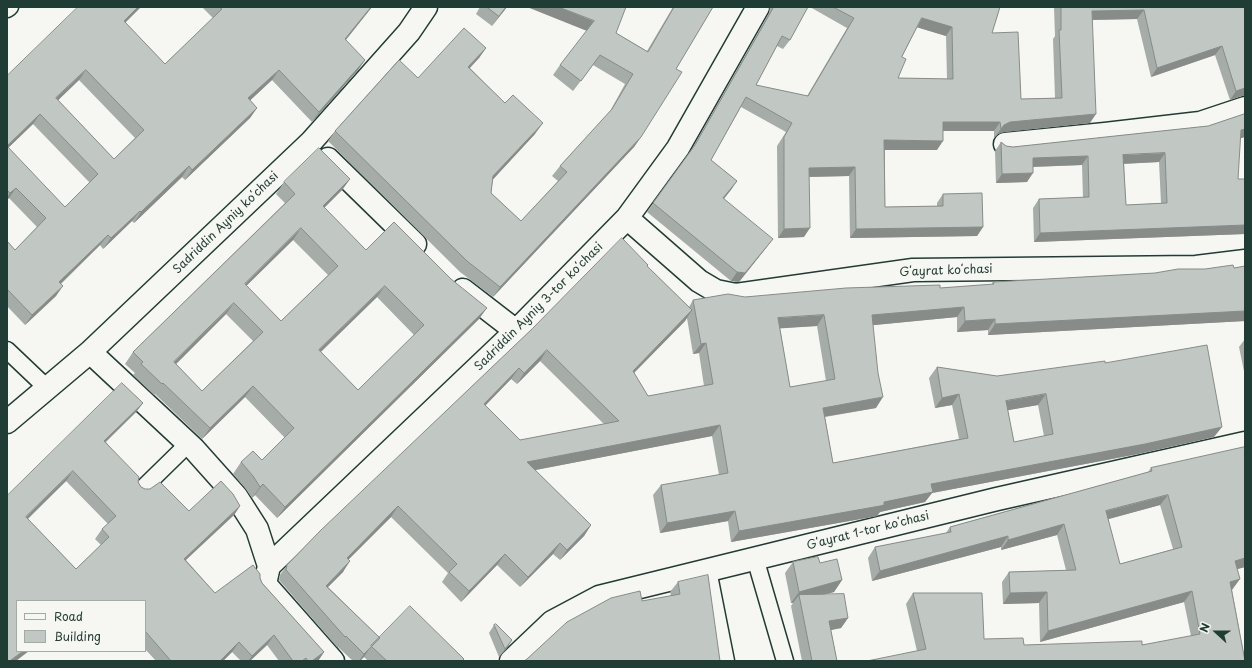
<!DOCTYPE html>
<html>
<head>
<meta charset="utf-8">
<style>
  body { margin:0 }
  #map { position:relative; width:1252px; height:668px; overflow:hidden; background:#f6f6f2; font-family:"Playpen Sans",sans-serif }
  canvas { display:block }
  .frame { position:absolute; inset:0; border:8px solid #1f3d34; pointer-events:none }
  .legend { position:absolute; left:16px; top:600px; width:130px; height:52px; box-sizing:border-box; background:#f6f6f2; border:1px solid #a0aca6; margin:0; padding:5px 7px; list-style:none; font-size:12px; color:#1f3d34 }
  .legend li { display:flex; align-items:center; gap:8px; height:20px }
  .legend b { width:20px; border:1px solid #a0aca6 }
  .north { position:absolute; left:1196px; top:612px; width:40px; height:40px; -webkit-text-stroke:3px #f6f6f2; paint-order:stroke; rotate:291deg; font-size:11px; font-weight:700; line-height:16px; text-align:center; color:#1f3d34 }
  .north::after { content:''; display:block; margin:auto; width:14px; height:18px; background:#1f3d34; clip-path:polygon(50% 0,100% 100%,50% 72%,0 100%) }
</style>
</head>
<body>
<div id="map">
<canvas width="1252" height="668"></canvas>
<div class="frame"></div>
<ul class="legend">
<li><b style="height:5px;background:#f6f6f2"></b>Road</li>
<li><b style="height:11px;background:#c1c8c3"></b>Building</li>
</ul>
<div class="north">N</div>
</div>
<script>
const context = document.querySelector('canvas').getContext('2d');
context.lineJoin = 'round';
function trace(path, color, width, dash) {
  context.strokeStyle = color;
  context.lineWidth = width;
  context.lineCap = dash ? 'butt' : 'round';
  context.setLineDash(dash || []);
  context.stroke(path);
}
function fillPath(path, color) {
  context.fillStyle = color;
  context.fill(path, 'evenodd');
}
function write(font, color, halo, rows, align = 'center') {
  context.font = font + ' "Playpen Sans",sans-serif';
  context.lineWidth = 4;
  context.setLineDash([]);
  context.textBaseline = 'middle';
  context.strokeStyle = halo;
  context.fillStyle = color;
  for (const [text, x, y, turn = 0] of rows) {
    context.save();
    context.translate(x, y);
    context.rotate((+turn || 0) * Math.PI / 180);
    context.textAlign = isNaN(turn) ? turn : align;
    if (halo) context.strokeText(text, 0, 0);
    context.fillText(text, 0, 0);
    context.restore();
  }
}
const lane = new Path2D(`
  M7 9 10 7
  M7 350 47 388
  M141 490 189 443
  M755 558 785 661
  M708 570 726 661`);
const street = new Path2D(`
  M1005 144 1105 134 1200 123 1245 108
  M328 159 415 244
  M627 218 699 281 716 291 736 295 913 270 1196 267 1245 261
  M463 290 516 331
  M90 352 194 449 236 496 257 529 269 566 265 584 333 661
  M7 422 90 352 311 142 409 32 426 7
  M269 566 516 331 627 218 678 148 758 7
  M511 661 552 622 599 597 997 499 1245 443`);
trace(lane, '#1f3d34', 19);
trace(street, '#1f3d34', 25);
trace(lane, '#f6f6f2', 16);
trace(street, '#f6f6f2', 22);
fillPath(new Path2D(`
  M202 7H372L345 40 365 60 358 70 312 122 272 80 250 100 257 108 250 118 185 180 182 177 134 223 132 221 103 249 100 245 61 284 56 296 25 325 7 306V241L15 250 37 227 9 198 7 200V76L125 22 165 64 213 18ZM79 80 135 138 114 159 58 100ZM33 124 90 183 65 207 8 148Z
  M480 7H507L492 26 476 14Z
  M673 7H713L676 69 641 137 634 147 493 297 460 272 328 141 335 131 418 78 486 48 479 58 470 68 535 134 493 179 491 193 521 221 558 181 552 176 560 166 609 113 625 84 593 65 573 91 553 75 560 65 616 33 647 51Z
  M770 7H808L790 40 783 49 777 46 756 85 807 96 847 28 810 7H1000L992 33 1021 99 1055 98 1053 39 1055 36 1054 7H1245V96H1241L1230 100 1215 55 1151 77 1137 19 1092 20 1090 123 1004 132 998 134 994 138V131H943L937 150H885V207L937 206V203L943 194 983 227 977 236 850 238 849 176 809 177 804 237 778 238 777 146 786 132 741 107 711 160 737 181 724 199 766 248 739 282 731 281 647 212 690 153 769 13ZM917 27 946 36 947 79 898 78 902 57Z
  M1245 114V137L1240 138 1238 179 1245 234 1034 242 1033 208 1039 199 1083 198 1082 165 1033 167 1027 182 996 183 995 151 1001 142 1006 146 1013 147 1208 126ZM1159 162 1161 203 1126 205 1124 164Z
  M350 179 342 190 324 208 366 250 479 319 277 518 255 495 252 498 245 488 233 474 241 462 262 460 285 438 245 397 202 439 155 394 154 395 133 375 135 373 125 364 133 352 285 203 276 194 284 182ZM293 240 328 275 281 321 246 286ZM377 297 414 335 358 390 321 352ZM226 314 253 341 202 391 176 364Z
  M647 266 689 307 693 300 745 297 940 288 991 285 993 282 1155 273 1234 268 1245 266V321L988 335V330L957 332V317L873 325 876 408 825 417 833 463 959 439 952 405 935 408 929 378 937 367 997 376 1105 363 1214 437 1138 454 932 493 925 502 880 512 877 516 872 517 731 542 728 521 660 533 653 495 661 485 719 475 712 436 535 470 591 525 584 536 560 560 553 554 520 587 497 565 461 602 442 582 448 573 391 517 348 560 343 572 328 587 380 638 464 659 462 661H368L364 657 360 661H353L338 647H337L279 580 280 575 287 565 532 329ZM687 318 693 354 699 353 704 386 648 396 634 373 685 321ZM817 326 826 381 790 387 780 328ZM540 361 604 424 520 440 485 406 511 379 517 384ZM1038 405 1044 436 1014 442 1007 410Z
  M1245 339V376L1239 347Z
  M143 403 136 412 106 442 138 482 141 487 189 511 240 506 234 515 186 560 215 593 260 578 262 583 324 652 318 661H279L267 645 250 661H241L232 652 223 661H156L145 649V601H17L7 496ZM66 481 108 524 102 529 95 539 101 545 76 569 28 519Z
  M1245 447V567L1237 569 1232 590 1245 660 917 651 906 604 913 593 984 639 1024 645H1142L1191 636 1184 602 1040 642 1039 603 1003 604 1002 582 1009 572 1066 570 1057 535 1001 550V547L872 581 868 558 875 547 946 533 950 527 1148 472 1151 468ZM1160 505 1173 549 1120 564 1108 519Z
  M793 562 820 563 842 580 834 592 823 595 848 618 841 628 831 630 837 661H802L791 606 793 603H791L785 573Z
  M678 582 720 661 642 601 671 596 670 592Z
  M494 625 507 648 499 657 489 633Z`), '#a6aca8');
fillPath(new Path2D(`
  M138 7H141L117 31 124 21Z
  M371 7H372L338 50 345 39Z
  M506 7H507L492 26 499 16Z
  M527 7H559L594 21 587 31Z
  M1144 10 1137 19 1086 20 1092 11Z
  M922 18 952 27 946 36 916 27Z
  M1222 46 1215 55 1151 77 1157 68Z
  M486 48 479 58 461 77 468 67Z
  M365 60 358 70 312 122 319 112Z
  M86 70 79 80 49 109 56 98Z
  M279 70 272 80 241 109 248 98Z
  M1245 88V96H1241L1230 100 1236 91Z
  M257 108 250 118 185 180 192 170Z
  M40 114 33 124 7 149V146Z
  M1096 114 1090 123 1004 132 998 134 994 138 1004 125 1010 122Z
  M943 122H1000L994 131H936Z
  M543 123 535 134 486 187 493 176Z
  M1245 129V137L1234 140 1241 130Z
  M641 137 634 147 493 297 500 287Z
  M884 140 943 141 937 150H878Z
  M1165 153 1159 162 1117 164 1123 155Z
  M1088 156 1082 165 1027 167 1033 158Z
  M189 166 182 177 134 223 141 212Z
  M855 167 849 176 802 177 809 168Z
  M1033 173 1027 182 996 183 1002 174Z
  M350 179 342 190 315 217 323 206Z
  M737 181 731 190 717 207 723 198Z
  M16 188 9 198 7 200V198L10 193Z
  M140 211 132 221 103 249 111 238Z
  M1245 225V234L1034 242 1040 233Z
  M983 227 977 236 850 238 856 229Z
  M301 228 293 240 237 295 245 284Z
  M810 228 804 237 778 238 784 229Z
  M108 235 100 245 52 292 59 282Z
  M773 239 766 248 739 282 731 281 737 272Z
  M63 286 56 296 25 325 32 315Z
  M385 286 377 297 311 361 319 350Z
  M234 303 226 314 166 374 174 362Z
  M964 307 957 317 865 326 872 315Z
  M487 308 479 319 277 518 285 507Z
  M692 310 685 321 625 382 633 371Z
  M1245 311V321L988 335 995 324Z
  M824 315 817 326 771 329 778 318Z
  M995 319 988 330 957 332 965 321Z
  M706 343 699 353 693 354 701 344Z
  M547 350 540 361 517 384 524 373Z
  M519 368 511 379 476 415 484 404Z
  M253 386 245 397 202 439 210 428Z
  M959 394 952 405 935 408 942 398Z
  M1046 394 1038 405 998 412 1006 401Z
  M883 397 876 408 816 418 823 408Z
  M143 403 136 412 97 450 104 441Z
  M720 425 712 436 520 473 527 462Z
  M1222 427 1214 437 1138 454 932 493 925 502 880 512 877 516 872 517 731 542 739 531 884 502 931 484Z
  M73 471 66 481 19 527 26 517Z
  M263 484 255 495 252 498 260 487Z
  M1168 495 1160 505 1098 522 1106 511Z
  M240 506 234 515 177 568 184 559Z
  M398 506 391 517 339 569 347 558Z
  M735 511 728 521 660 533 667 523Z
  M1064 524 1057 535 1001 550 1008 540Z
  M591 525 584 536 560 560 567 550Z
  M1008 536 1001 547 872 581 880 571Z
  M560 543 553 554 520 587 528 577Z
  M505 554 497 565 461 602 469 591Z
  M1245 558V567L1227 572 1235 561Z
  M350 561 343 572 319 596 326 586Z
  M1240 579 1232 590 1223 592 1230 582Z
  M842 580 834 592 800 601 799 595 793 603H791L799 592Z
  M1192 591 1184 602 1040 642 1048 631Z
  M1047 592 1039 603 1003 604 1010 593Z
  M848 618 841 628 821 632 829 621Z
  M274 635 267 645 250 661H248L252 656Z
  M512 640 507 648 499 657 505 649Z
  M239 642 232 652 223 661H220Z
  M371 646 364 657 360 661H359L364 654Z
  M23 651H29L16 661H10Z
  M324 652 318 661H312Z`), '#878c88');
const building = new Path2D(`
  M78 7H138L124 21 165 64 222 9 219 7H371L345 39 365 60 319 112 279 70 248 98 257 108 192 170 189 166 141 212 140 211 111 238 108 235 59 282 63 286 32 315 7 289V241L15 250 46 218 16 188 10 193 7 190V146L65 207 98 174 40 114 7 146V76ZM86 70 144 130 114 159 56 98Z
  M487 7H506L499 16Z
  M559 7H626L616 33 648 52 674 7H713L676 69 682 72 641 137 500 287 467 261 335 131 399 60 418 78 464 28 486 48 468 67 505 103 513 95 543 123 493 176 491 193 521 221 567 172 560 166 612 109 633 74 600 55 581 81 560 65 594 21Z
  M774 7H808L790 40 782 36 756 85 808 96 854 18 833 7H1000L992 33 1018 32 1021 99 1062 98 1059 30H1061V7H1245V88L1236 91 1222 46 1157 68 1144 10 1092 11 1096 114 1010 122 1004 125 1001 129 1000 122H943V141L884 140 885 207 943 206V194L982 193 983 227 856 229 855 167 809 168 810 228 784 229V137L792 123 746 97 711 160 737 181 723 198 773 239 745 273 737 272 653 203 695 145ZM922 18 952 27 953 79 898 78 906 59 902 57Z
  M1245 114V129L1241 130 1238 179H1245V225L1040 233 1039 199 1089 197 1088 156 1033 158V173L1002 174 1001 142 1006 146 1013 147 1208 126ZM1165 153 1167 203 1126 205 1123 155Z
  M319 148 350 179 323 206 366 250 394 222 451 279 487 308 285 507 263 484 260 487 253 476 241 462 253 451 262 460 294 428 253 386 210 428 163 383 162 384 141 364 143 362 133 352 295 194 284 182ZM301 228 338 266 281 321 245 284ZM385 286 424 325 358 390 319 350ZM234 303 263 332 202 391 174 362Z
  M622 238 648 265 647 266 692 310 633 371 648 396 713 384 706 343 701 344 693 300 728 294 745 297 846 288 940 285V288L994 284 993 282 1155 273 1178 269H1205L1233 265 1234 268 1245 266V311L995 324V319L965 321 964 307 872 315 878 373 883 397 823 408 833 463 968 438 959 394 942 398 937 367 997 376 1105 361V363L1207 345 1222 427 1145 444 931 484 933 492 884 502V505L880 506 739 531 735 511 667 523 661 485 728 473 720 425 527 462 591 525 567 550 560 543 528 577 505 554 469 591 449 572 457 564 398 506 347 558 350 561 326 586 380 638 364 654 346 636 345 637 286 570 287 565 320 531 532 329ZM824 315 835 379 790 387 778 318ZM547 350 619 421 520 440 484 404 519 368 524 373ZM1046 394 1053 434 1014 442 1006 401Z
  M122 383 143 403 104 441 139 477 138 482 141 487 145 489H150L160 482 189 511 221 481 233 494 240 506 184 559 215 593 253 565 260 574V578L262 583 324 652 312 661H308L306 658 302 661H293L274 635 252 656 239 642 220 661H171L145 631V601H17V651H23L11 660V661H7V496ZM73 471 116 516 102 529 109 537 76 569 26 517Z
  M1245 447V558L1235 561 1240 579 1230 582 1245 661H867L926 649 913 593H982L984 639 1023 638 1024 645 1142 641V645L1200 634 1192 591 1048 631 1047 592 1010 593 1009 572 1076 570 1064 524 1008 540V536L880 571 875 547 951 532 950 527 1152 471 1151 468ZM1168 495 1182 547 1120 564 1106 511Z
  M818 557 820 563 837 559 842 580 799 592 793 562Z
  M708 575 720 661H524L527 659 567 622 611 598 640 591 642 601 680 594 678 582Z
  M844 594 848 618 829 621 837 661H812L799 595Z
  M410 606 464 659 462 661H387L371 646Z
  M496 624 512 640 505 649 494 625Z`);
fillPath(building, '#c1c8c3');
trace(building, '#878c88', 1);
write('12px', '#1f3d34', '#f6f6f2', [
  ["Sadriddin Ayniy koʻchasi",226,223,-44],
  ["Gʻayrat koʻchasi",946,271,-2],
  ["Sadriddin Ayniy 3-tor koʻchasi",539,307,-45],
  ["Gʻayrat 1-tor koʻchasi",868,531,-14]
]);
</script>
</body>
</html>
